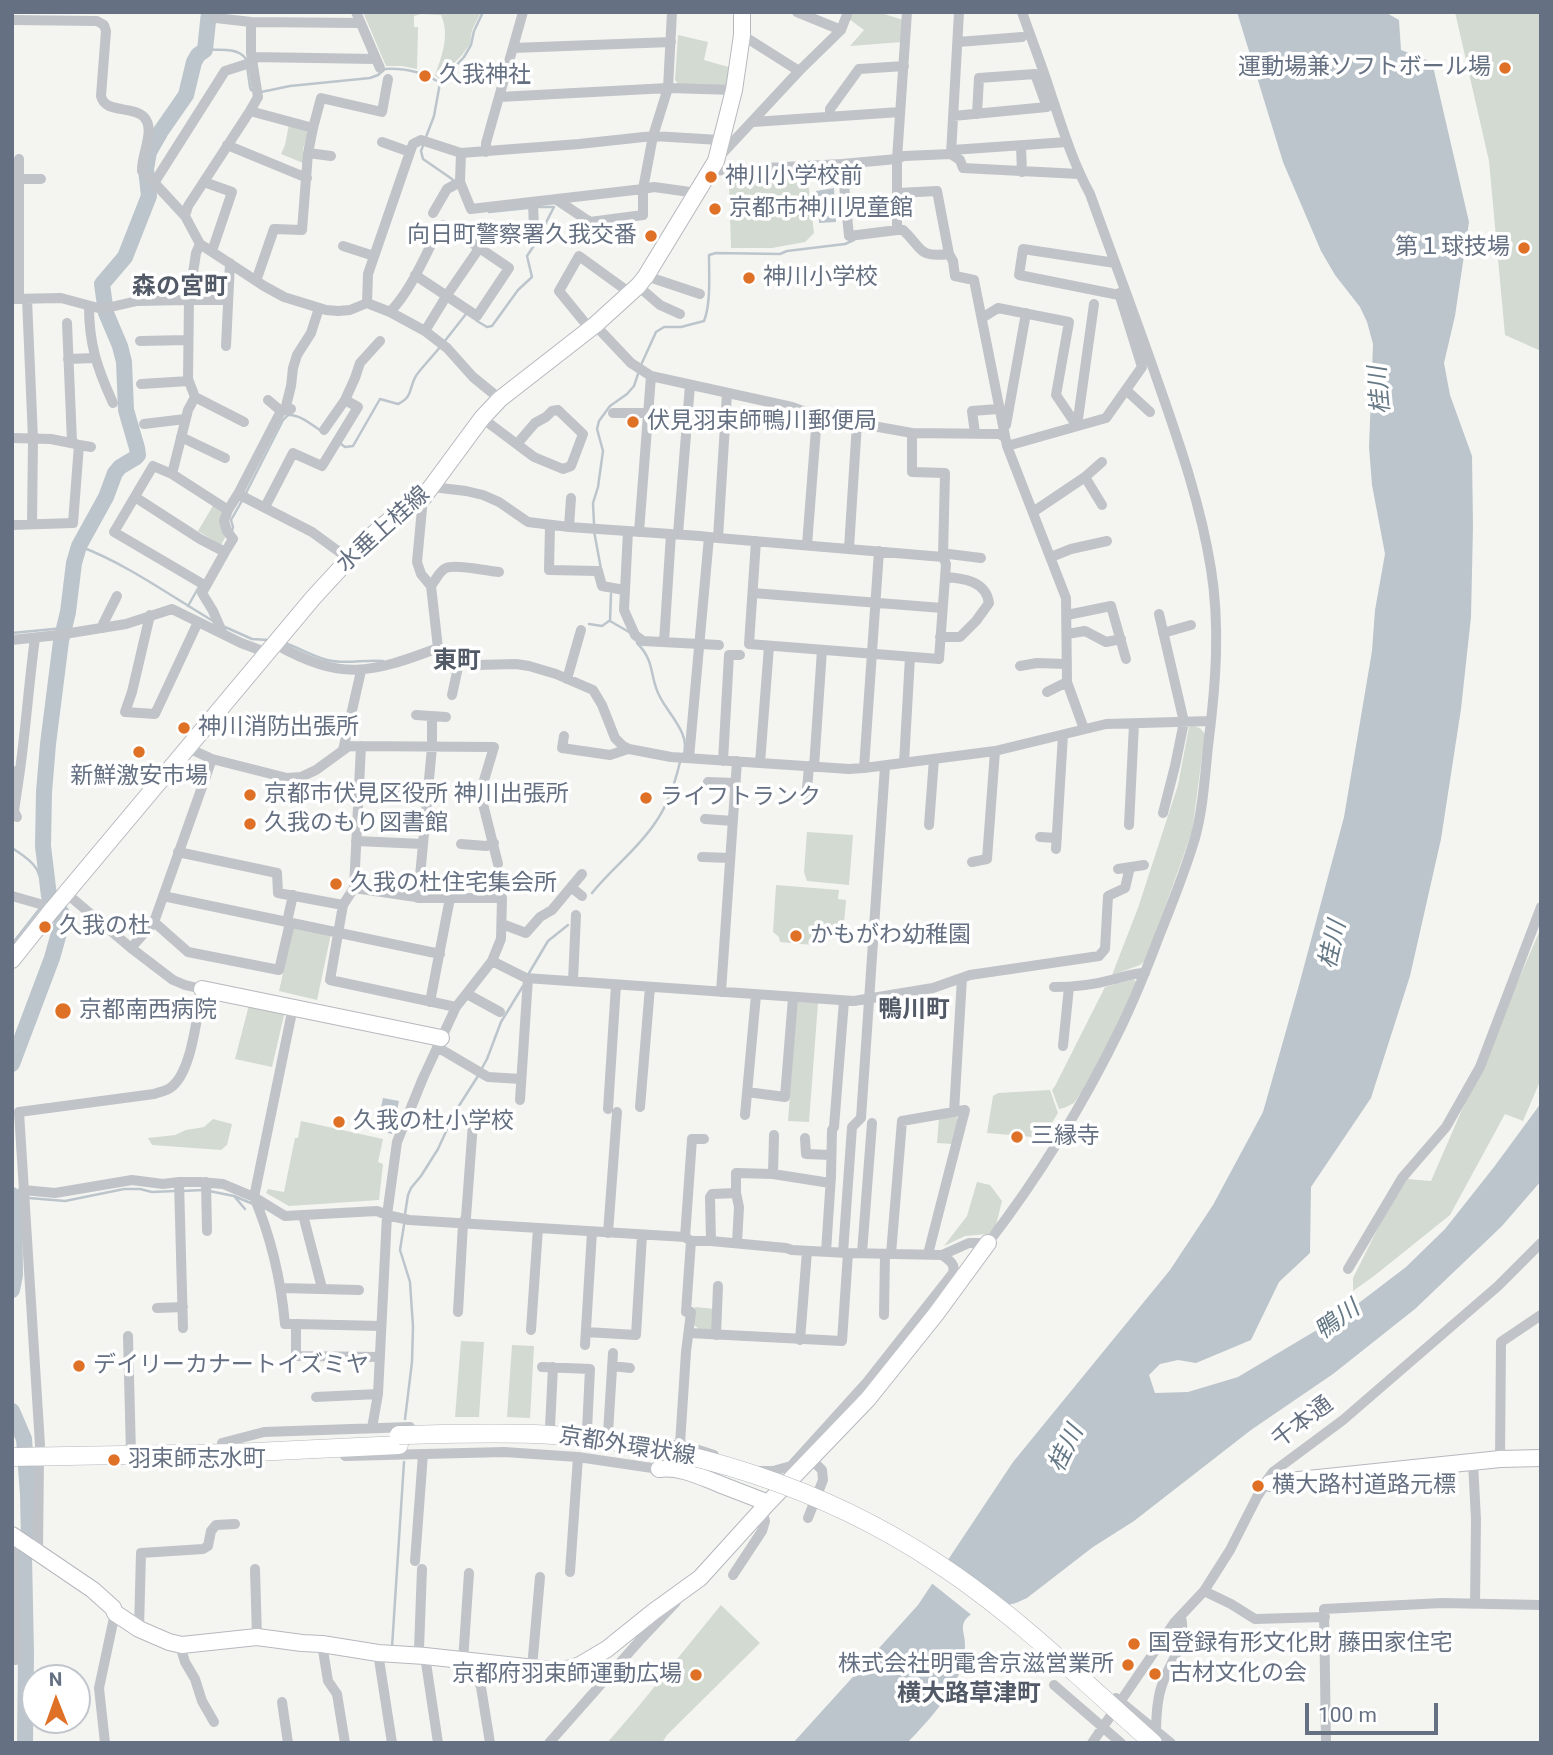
<!DOCTYPE html>
<html>
<head>
<meta charset="utf-8">
<style>
  body { margin:0 }
  #map { position:relative; width:1553px; height:1755px; overflow:hidden; background:#f4f5f1; font-family:Roboto,sans-serif }
  canvas { display:block }
  .frame { position:absolute; inset:0; border:14px solid #657082; pointer-events:none }
  .north { position:absolute; left:21px; top:1664px; width:70px; height:70px; box-sizing:border-box; background:#fff; border:2px solid #c1c6cd; border-radius:50%; rotate:359deg; font-size:19px; font-weight:700; line-height:28px; text-align:center; color:#657082 }
  .north::after { content:''; display:block; margin:auto; width:24px; height:32px; background:#df7127; clip-path:polygon(50% 0,100% 100%,50% 72%,0 100%) }
  .scale { position:absolute; left:1305px; top:1703px; width:133px; height:32px; box-sizing:border-box; border:4px solid #657082; border-top:0; padding-left:9px; font-size:21px; line-height:24px; white-space:nowrap; color:#657082; -webkit-text-stroke:5px #fff; paint-order:stroke }
</style>
</head>
<body>
<div id="map">
<canvas width="1553" height="1755"></canvas>
<div class="frame"></div>
<div class="north">N</div>
<div class="scale">100 m</div>
</div>
<script>
const context = document.querySelector('canvas').getContext('2d');
context.lineJoin = 'round';
function fillPath(path, color) {
  context.fillStyle = color;
  context.fill(path, 'evenodd');
}
function trace(path, color, width, dash) {
  context.strokeStyle = color;
  context.lineWidth = width;
  context.lineCap = dash ? 'butt' : 'round';
  context.setLineDash(dash || []);
  context.stroke(path);
}
function write(font, color, halo, rows, align = 'center') {
  context.font = font + ' Roboto,"Noto Sans JP",sans-serif';
  context.lineWidth = 7;
  context.setLineDash([]);
  context.textBaseline = 'middle';
  context.strokeStyle = halo;
  context.fillStyle = color;
  for (const [text, x, y, turn = 0] of rows) {
    context.save();
    context.translate(x, y);
    context.rotate((+turn || 0) * Math.PI / 180);
    context.textAlign = isNaN(turn) ? turn : align;
    if (halo) context.strokeText(text, 0, 0);
    context.fillText(text, 0, 0);
    context.restore();
  }
}
fillPath(new Path2D(`
  M363 12H481L472 30 470 44 462 55 439 79 435 75C442 56 450 35 441 15L421 14 414 16V27H418L417 69 402 66H386Z
  M852 12H878L903 20 902 42 850 46 864 30 849 19Z
  M1455 12H1541V351L1505 335 1489 161Z
  M678 35 708 42 704 60 732 68 730 82 724 86 679 85 675 80Z
  M289 124 308 132 303 149V163L281 154 285 145Z
  M807 173 814 233 805 242 772 248H731L729 183 738 177Z
  M214 504 224 510 227 534 221 545 198 531Z
  M1193 726 1200 728 1205 734 1192 832 1146 960 1140 965 1112 975 1138 908 1178 785 1189 727Z
  M807 832 853 835 849 885 807 881 804 872Z
  M776 885 839 890 838 899 846 900 843 936 830 935 825 938 824 946 780 942 779 937 773 932Z
  M294 925 331 934 317 1000 279 991Z
  M1541 928V1079L1523 1121 1505 1114 1450 1215 1374 1276 1353 1291V1278L1392 1200 1407 1179 1431 1181Z
  M1134 979 1137 983 1117 1026 1085 1087 1074 1103 1064 1108 1059 1109 1052 1090 1055 1086 1105 987Z
  M797 1002 818 1003 809 1122 788 1121Z
  M249 1005 285 1011 272 1067 235 1059Z
  M1050 1090 1058 1113 1040 1142 1034 1141 1033 1137 987 1133 993 1096 998 1093Z
  M956 1116 959 1120 953 1144 937 1143 939 1118Z
  M213 1119 232 1124 227 1145 221 1150 152 1145 148 1138 175 1135 186 1130 204 1127Z
  M301 1121 383 1139 378 1162 383 1164 379 1200 289 1206 266 1193 268 1189 284 1192 295 1138H298Z
  M977 1182 990 1185 1002 1201 996 1225 988 1234 965 1236 944 1246 967 1216Z
  M695 1307 715 1309V1330L699 1329 694 1325Z
  M461 1341 484 1342 479 1417H455Z
  M512 1345 534 1346 530 1418 507 1417Z
  M721 1605 760 1643 667 1735 662 1743H607L638 1707Z`), '#d3dad1');
fillPath(new Path2D(`
  M1237 12H1385L1399 20 1401 50 1432 62 1469 222 1455 316 1444 363 1450 395 1472 456 1473 526 1471 617 1461 709 1441 839 1410 976 1371 1098 1311 1187 1310 1253 1279 1282 1251 1340 1196 1363 1178 1360 1160 1364 1149 1375 1155 1393 1188 1392 1238 1377 1347 1312 1406 1267 1445 1229 1494 1167 1541 1103V1181L1502 1226 1415 1309 1333 1374 1251 1430 1134 1521 1093 1547 1027 1598 1016 1603 973 1613C956 1624 966 1632 965 1647 964 1656 961 1670 957 1679 949 1698 922 1728 907 1743H793L918 1605 1013 1462 1170 1270 1213 1205 1263 1112 1299 985 1344 817 1372 651 1375 610 1385 554 1372 485 1369 447 1373 344 1367 322 1360 307 1335 275 1321 251 1283 162Z
  M834 188 836 222 819 223 818 196 816 191Z
  M383 1098 399 1101 392 1134 376 1130Z`), '#bcc5cc');
fillPath(new Path2D(`
  M941 1562 1005 1609 974 1617 929 1581Z`), '#f4f5f1');
trace(new Path2D(`
  M205 50C219 50 238 47 246 59
  M247 66 250 87 251 90 254 91
  M440 83 464 57 471 45 474 31 483 12
  M261 92 290 86 370 78 378 75 385 69C405 68 423 72 440 83L434 116 426 137
  M424 143 421 151 423 159 452 179 454 182
  M489 212 528 208
  M477 321 487 327 492 326 518 290 532 277 527 256 535 244 554 207H538
  M444 342 466 314
  M641 365 656 332 664 327H681L704 321C711 304 709 274 709 255L716 253 780 254 787 251 845 244 854 240
  M341 444 345 447 353 446 380 399 398 404C415 396 408 385 418 373 425 364 433 356 440 347
  M246 493 283 420 288 415C299 414 311 424 321 431
  M594 524 593 503 598 487 603 451 597 429 599 421 610 406 627 394 634 386 638 374
  M232 531 233 527 231 520 243 499
  M594 531 601 569
  M79 546C127 564 169 595 213 621
  M611 594 610 621 629 632
  M188 606 200 585
  M589 624 602 626 609 621
  M225 627 252 639 268 640
  M12 633 64 628
  M285 643C299 648 313 656 327 660 346 665 365 659 383 661
  M637 643C656 662 649 677 660 697 669 715 692 735 683 756
  M12 848C21 854 30 859 36 868 41 876 41 884 48 889
  M592 893C612 868 638 849 655 823 668 805 675 783 680 762
  M12 944 41 907
  M529 973 548 941 568 925
  M481 1070 487 1059 501 1022 523 986
  M182 1191 203 1190
  M209 1191 234 1196 245 1209
  M234 1196 253 1204
  M29 1198 65 1201 124 1189H140L152 1192 175 1191
  M405 1214 408 1195 411 1188 421 1176 438 1149 455 1112 478 1076
  M404 1225 400 1250 410 1282 413 1327 412 1362 405 1419
  M392 1647 404 1462`), '#bcc5cc', 2.5);
trace(new Path2D(`
  M12 1064 52 958 61 926 63 915 49 896 43 846 44 792 48 744 61 641 68 612 74 563 79 546 106 497 115 473 120 467 135 458 138 455 137 448 126 410 124 362 120 346 106 313 102 284 125 257 149 196 146 169 149 152 161 131 186 95 194 62 198 55 205 50 209 12
  M12 1195 14 1197 15 1275 12 1290
  M12 1411 24 1439 28 1495 29 1541 24 1556 26 1653 25 1743`), '#bcc5cc', 16);
const secondary = new Path2D(`
  M12 960 51 911 313 598 359 548 380 528 401 511 423 498 482 418 500 399 595 325 638 286 646 276 716 161 734 90 742 35V12
  M202 989 441 1038
  M659 1469C678 1466 699 1476 717 1483 734 1490 751 1496 768 1503
  M1270 1483 1500 1459 1541 1458
  M12 1535 93 1590 113 1608 115 1613 139 1629 169 1642 182 1645 257 1637 302 1643 322 1644 378 1653 425 1656 553 1670H564L580 1665 607 1649 653 1612 700 1578 768 1503 868 1399 936 1314 988 1243`);
const primary = new Path2D(`
  M12 1457 234 1453 399 1445`);
trace(secondary, '#b5b8be', 18);
trace(primary, '#b3b6bb', 19);
trace(new Path2D(`
  M217 12 216 18 251 22 360 23
  M356 12 380 68
  M797 12 841 30
  M12 20 97 21 104 25 106 31 101 96C105 114 132 105 144 117 156 130 141 154 142 171L148 176 185 216 200 244 264 286 284 297 326 310 338 311 350 310 367 303 390 312 425 331 447 348 473 377 500 399
  M742 35 799 71
  M958 42 1022 37
  M513 48 671 42
  M252 57 376 59
  M499 97 668 88 734 90
  M250 111 258 97 251 53V22
  M953 116 1047 107 1035 74 979 78 977 114
  M830 117V109L859 69 904 66
  M753 122 900 112
  M313 128 321 98 382 112 388 79
  M382 142 410 152
  M227 145 307 178
  M1021 146 1022 172
  M952 150 1067 142
  M486 152V143L523 12
  M308 153 331 156
  M461 153 460 182 471 209 643 189 654 187 697 193
  M951 154 959 12
  M718 158 799 71 841 30 848 12
  M842 164 849 236 897 230V159L907 12
  M709 171 842 164 897 159 904 156 951 154 960 160 963 168 1079 174
  M19 179H41
  M204 182 232 192 212 251
  M154 183 225 71 253 62
  M557 200 590 222 643 215V189L653 136 668 88 672 12
  M846 208 897 206
  M433 213 447 189 460 182
  M185 216 188 206 250 111 313 128 308 153 302 230 274 229 256 281
  M897 230H903C923 248 917 258 949 254L937 191 898 193
  M343 246 374 256
  M949 254 953 261 955 276 974 280 1007 446 1066 598 1067 682 1084 729
  M1115 263 1023 249 1019 275 1119 295
  M646 276 700 294
  M638 286 660 305 680 314
  M12 299 61 298 102 309 137 301 189 300 196 253 200 244
  M19 299V159
  M27 299 33 439 32 524
  M367 303 368 274 410 152 413 144 421 140 461 153 579 144 653 136 720 140
  M89 306C89 344 97 368 113 403
  M390 312C412 289 424 257 439 229L443 225 450 228 509 268 477 316 415 275
  M982 318 998 308 1069 322 1056 395 1077 426
  M67 323 72 442
  M595 325 631 363 651 376 792 407 817 416 912 433 1000 434 1004 437
  M590 329 559 291 579 256 630 293
  M425 331 447 295 489 234 534 229 533 202
  M140 341 188 340
  M226 346 230 263
  M68 359 94 358
  M141 384 189 381
  M1126 390 1150 412
  M195 397 244 422
  M268 400 281 411
  M285 410 291 386 293 368 297 355 311 333 319 308
  M613 413H648
  M482 418 534 457 563 469 571 466 583 434 558 410 552 411 546 417 535 423 517 444
  M144 424 185 419
  M1006 425 1026 313
  M1077 426 1094 304
  M324 430 345 400
  M975 433 972 411 998 409
  M181 437 225 458
  M12 438 51 439 76 444
  M1007 446 1106 418 1142 367 1119 293
  M172 474 188 410 195 397 188 379 189 300H228
  M1085 477 1102 505
  M432 487 466 491 483 495 499 502 528 522 569 527 700 536 718 538 943 557 949 554 981 558
  M238 494 312 532 349 559
  M135 497 200 539 225 552 202 593 213 611 223 634
  M423 498 417 562 421 574 431 586 438 648
  M265 507 293 453 322 466 358 407 345 400 355 378 360 363 380 341
  M1033 512 1085 477 1102 462
  M12 525 73 523 79 445 91 447
  M550 525 549 570 598 571 602 586 624 590
  M569 527 571 498
  M628 531 624 610 635 635 643 641 719 645
  M639 532 651 376
  M678 534 690 385
  M718 538 727 393
  M756 541 749 644 939 659 946 564 943 557 945 473 912 472V433
  M807 545 817 416
  M849 548 857 423
  M225 552 233 539 227 531 224 521 228 510 238 494 281 411 291 409
  M1051 557 1071 549 1107 541
  M206 586 114 532 153 466 172 474 228 510
  M431 586C435 581 440 570 446 568 455 564 488 571 499 572
  M753 593 942 608
  M1159 614 1184 722 1175 766 1163 813
  M150 615 132 692 125 712 155 714 198 622
  M1067 615 1111 606 1126 659
  M104 628 103 624 117 596
  M1163 633 1191 625
  M1067 634 1085 631 1106 642 1121 639
  M940 637H960L976 621 989 603C986 581 963 578 945 577
  M12 640 58 635 126 624 172 609 241 643 268 653
  M664 642 671 534
  M275 644C342 681 369 674 438 648L476 665 516 664 529 666 556 674 593 690 602 705 615 738 623 746 629 749 671 757 849 769 864 768 995 751 1106 724 1211 721
  M1020 666 1037 663 1067 664
  M567 679 581 630
  M1047 692 1067 682
  M452 695 460 658
  M416 715 446 717
  M564 736 562 748 610 755 628 749
  M188 748 212 759 287 778 301 777 316 770 349 746 494 747 482 787V800L498 864
  M343 750 361 671
  M689 758 709 537
  M723 761 729 655H740
  M760 763 769 646
  M904 763 910 657
  M814 767 822 650
  M864 768 879 551
  M12 772 20 770C26 726 29 682 35 638
  M708 782 735 783
  M359 794 427 797
  M806 800 809 766
  M17 817 14 811 20 770
  M705 819 733 821
  M929 825 934 759
  M1129 825 1134 724
  M1040 837 1057 838
  M356 841 423 844
  M461 844 486 846 494 843
  M1056 849 1063 735
  M178 852 277 873 278 893 343 905 354 888 423 898H502L501 939 492 961 456 1007 423 1078 397 1142 387 1215 378 1394 372 1428
  M702 857 730 858
  M972 862 987 859 995 751
  M1118 869 1144 865
  M571 887 582 896
  M354 888 361 746
  M12 896 40 904 51 911
  M163 896 440 954
  M418 898 432 747V717
  M343 905 330 980 456 1007
  M154 922 188 952 279 970 290 923
  M287 922 293 895
  M502 924 526 933 540 917 552 910 582 874
  M131 948 154 922 212 759
  M492 961 526 978 854 1001 933 988 970 975 1099 956 1105 949 1108 896 1125 888 1130 867
  M573 981 576 915
  M1054 987C1073 987 1093 985 1111 980 1123 977 1133 973 1145 973
  M721 992 737 761
  M467 994 500 1012
  M430 1002 450 898
  M293 1007 254 1197C271 1237 281 1281 285 1324H296
  M1063 1046 1069 987
  M437 1047 488 1077 521 1079
  M747 1092 785 1097 793 998
  M520 1100 528 978
  M640 1107 650 987
  M608 1109 616 985
  M954 1112 962 978
  M745 1115 756 995
  M805 1138 806 1154 831 1155
  M773 1174 774 1135
  M179 1182 183 1328
  M206 1182 207 1231
  M23 1190 55 1193 132 1180 163 1184 179 1182H200L223 1184 254 1197 285 1216 377 1211 387 1215 409 1220 685 1237 691 1241H711L786 1248 792 1250 848 1253 942 1255 969 1243H988C1038 1178 1085 1101 1121 1027 1135 998 1147 968 1158 939 1171 906 1185 872 1195 838 1204 806 1205 770 1209 738 1216 681 1220 625 1211 569 1201 506 1180 445 1159 385 1137 321 1113 258 1090 194 1072 161 1061 124 1049 88 1041 63 1031 38 1022 12
  M303 1215 322 1288
  M608 1233 617 1112
  M685 1237 692 1139H704
  M711 1241 710 1197 712 1194 736 1193
  M737 1243 739 1207 736 1193V1173L773 1174 830 1183
  M826 1252 831 1176 832 1130 834 1127 844 1001
  M843 1253 852 1127 861 1118 885 766
  M862 1253 872 1123
  M891 1254 902 1121 965 1110 928 1254
  M1348 1269 1402 1178 1446 1127 1480 1067 1541 907
  M282 1288 359 1290
  M157 1308 183 1307
  M458 1312 463 1224 466 1217 473 1123
  M884 1315 885 1254
  M531 1330 538 1228
  M586 1332 636 1335 642 1235
  M689 1333 842 1341 848 1253
  M716 1335 718 1286
  M128 1336 131 1454
  M800 1340 807 1251
  M585 1345 592 1232
  M380 1357 296 1356V1324L381 1326
  M612 1366 630 1368
  M542 1367 590 1369 587 1430
  M316 1397 378 1394
  M550 1427 553 1367
  M608 1433 613 1353
  M222 1443 264 1432 410 1427
  M680 1444 686 1352 691 1312H686L691 1241
  M665 1446 680 1444 714 1455
  M345 1456 504 1452 578 1457 659 1469V1465
  M1500 1459 1501 1342 1541 1315
  M1473 1462 1476 1520 1475 1604
  M759 1471H773L791 1466 867 1382 953 1273C956 1264 949 1260 942 1255
  M808 1518 823 1480 822 1470 811 1459
  M38 1552 39 1457 40 1445 19 1112 154 1094C159 1092 166 1091 170 1088 192 1074 197 1014 202 989L185 985 173 980 131 948 66 893
  M415 1561 423 1454
  M255 1569 257 1637
  M422 1569 419 1649 425 1656 438 1743
  M570 1572 578 1457
  M733 1575 762 1531 765 1521 762 1509
  M1204 1591 1231 1604 1255 1619 1325 1617
  M139 1629 141 1553 203 1549 208 1546 211 1531 216 1525 235 1524
  M322 1644 328 1681 337 1694 345 1743
  M182 1645V1652L185 1662 195 1679 202 1701 214 1722
  M378 1653 392 1743
  M12 1660H16L13 1553 17 1537
  M463 1661 469 1573
  M469 1661 481 1687 490 1743
  M532 1668 540 1577
  M1054 1685 1121 1743
  M1116 1698 1171 1743
  M282 1702 288 1743
  M105 1743 99 1688 115 1613
  M549 1743 641 1639 676 1602
  M1092 1743 1174 1623 1204 1591 1230 1550 1257 1497 1264 1486 1270 1483 1268 1479 1273 1472 1343 1420 1498 1286 1541 1243
  M1156 1743C1156 1725 1156 1705 1161 1688 1170 1659 1187 1648 1181 1616
  M1326 1743 1324 1609 1442 1603 1541 1605`), '#c0c3c7', 10);
trace(secondary, '#fff', 16);
trace(primary, '#fff', 18);
const primaryBridge = new Path2D(`
  M399 1435C450 1434 502 1432 553 1435 688 1444 824 1488 937 1563 1015 1614 1083 1681 1153 1743`);
trace(primaryBridge, '#b3b6bb', 19, []);
trace(primaryBridge, '#fff', 18);
for (const [x, y, r, color] of [
  [1505,68,7,"#df7127"],
  [425,76,7,"#df7127"],
  [711,177,7,"#df7127"],
  [715,209,7,"#df7127"],
  [651,236,7,"#df7127"],
  [1524,248,7,"#df7127"],
  [749,278,7,"#df7127"],
  [633,422,7,"#df7127"],
  [184,728,7,"#df7127"],
  [139,752,7,"#df7127"],
  [250,795,7,"#df7127"],
  [646,798,7,"#df7127"],
  [250,824,7,"#df7127"],
  [336,884,7,"#df7127"],
  [45,927,7,"#df7127"],
  [796,936,7,"#df7127"],
  [63,1011,9,"#df7127"],
  [339,1122,7,"#df7127"],
  [1017,1137,7,"#df7127"],
  [79,1366,7,"#df7127"],
  [114,1460,7,"#df7127"],
  [1258,1486,7,"#df7127"],
  [1134,1644,7,"#df7127"],
  [1128,1665,7,"#df7127"],
  [1155,1674,7,"#df7127"],
  [696,1675,7,"#df7127"]
]) {
  const dot = new Path2D();
  dot.arc(x, y, r, 0, 2 * Math.PI);
  context.fillStyle = color;
  context.fill(dot);
  trace(dot, '#fff', 2.5);
}
write('23px', '#657082', '#fff', [
  ["運動場兼ソフトボール場",1491,68,"right"],
  ["久我神社",439,76],
  ["神川小学校前",725,177],
  ["京都市神川児童館",729,209],
  ["向日町警察署久我交番",637,236,"right"],
  ["第１球技場",1510,248,"right"],
  ["神川小学校",763,278],
  ["伏見羽束師鴨川郵便局",647,422],
  ["神川消防出張所",198,728],
  ["新鮮激安市場",139,777,"center"],
  ["京都市伏見区役所 神川出張所",264,795],
  ["ライフトランク",660,798],
  ["久我のもり図書館",264,824],
  ["久我の杜住宅集会所",350,884],
  ["久我の杜",59,927],
  ["かもがわ幼稚園",810,936],
  ["京都南西病院",79,1011],
  ["久我の杜小学校",353,1122],
  ["三縁寺",1031,1137],
  ["デイリーカナートイズミヤ",93,1366],
  ["羽束師志水町",128,1460],
  ["横大路村道路元標",1272,1486],
  ["国登録有形文化財 藤田家住宅",1148,1644],
  ["株式会社明電舎京滋営業所",1114,1665,"right"],
  ["古材文化の会",1169,1674],
  ["京都府羽束師運動広場",682,1675,"right"]
], 'left');
write('23px', '#657082', '#fff', [
  ["水垂上桂線",384,530,-42],
  ["千本通",1303,1423,-37],
  ["京都外環状線",627,1447,9]
]);
write('bold 24px', '#525a67', '#fff', [
  ["森の宮町",180,288],
  ["東町",457,662],
  ["鴨川町",914,1011],
  ["横大路草津町",969,1695]
]);
write('italic 24px', '#657885', '#fff', [
  ["桂川",1381,390,-95],
  ["桂川",1334,945,-77],
  ["鴨川",1338,1321,-36],
  ["桂川",1067,1449,-64]
]);
</script>
</body>
</html>
